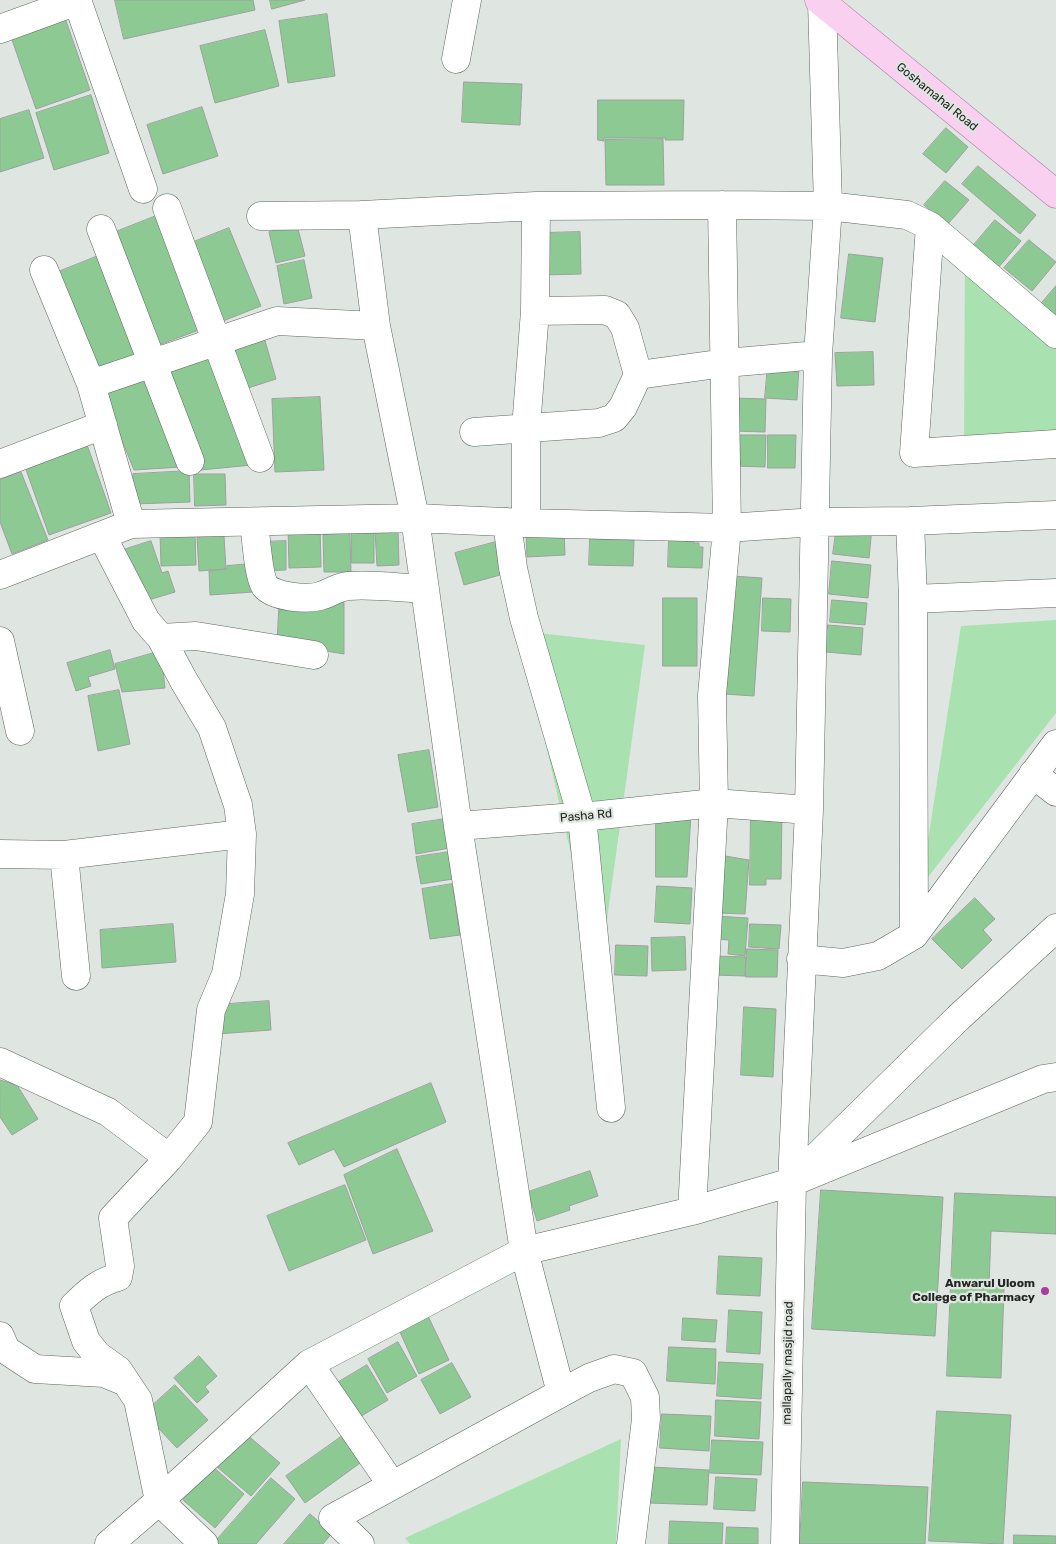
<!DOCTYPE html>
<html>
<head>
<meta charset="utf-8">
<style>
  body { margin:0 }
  canvas { display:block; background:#dfe5e0 }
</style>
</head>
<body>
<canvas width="1056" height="1544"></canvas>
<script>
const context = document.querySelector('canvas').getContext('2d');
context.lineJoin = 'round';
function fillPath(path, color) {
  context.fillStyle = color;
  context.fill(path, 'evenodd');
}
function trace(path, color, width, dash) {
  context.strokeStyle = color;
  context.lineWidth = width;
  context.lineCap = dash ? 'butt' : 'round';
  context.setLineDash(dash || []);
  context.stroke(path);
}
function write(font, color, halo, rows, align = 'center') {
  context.font = font + ' Rubik,sans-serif';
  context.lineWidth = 4.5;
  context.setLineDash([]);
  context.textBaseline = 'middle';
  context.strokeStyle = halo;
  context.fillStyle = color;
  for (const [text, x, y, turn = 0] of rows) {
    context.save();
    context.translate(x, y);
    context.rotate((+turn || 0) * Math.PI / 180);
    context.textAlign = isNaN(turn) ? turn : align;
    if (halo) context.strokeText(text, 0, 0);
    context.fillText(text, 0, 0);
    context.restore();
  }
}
fillPath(new Path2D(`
  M965 243 1056 338V431L964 444Z
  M1056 620V713L921 886 961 626Z
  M520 631 645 645 599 977Z
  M621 1439 616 1544H410L405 1538Z`), '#a9e2b0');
const building = new Path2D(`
  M115 0H253L255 10 124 39Z
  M270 0H305L272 9Z
  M327 14 335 76 288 83 279 21Z
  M64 15 90 90 36 109 10 34Z
  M265 30 279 86 215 103 200 46Z
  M464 82 522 84 520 125 462 122Z
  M91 95 109 153 54 170 36 113Z
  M598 100H684L683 140H665L666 138H604V141L598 140Z
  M202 107 218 156 163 174 147 125Z
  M29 110 44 158 0 172V119Z
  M946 128 968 147 946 173 923 154Z
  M663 139 664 185H606L605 140Z
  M978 166 1036 215 1020 234 962 184Z
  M945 181 969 200 947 225 924 205Z
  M156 216 199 330 156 346 113 233Z
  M995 220 1021 241 998 268 972 247Z
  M297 225 305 256 276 263 269 232Z
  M229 228 261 306 218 323 186 245Z
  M580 232 581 274 543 275V233Z
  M1029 240 1056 262 1032 291 1004 268Z
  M849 254 883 258 875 322 841 318Z
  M98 256 139 354 99 371 58 272Z
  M304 260 312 298 284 304 277 266Z
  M1056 286V318L1040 305Z
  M264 337 276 379 242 390 229 348Z
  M209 352 252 465 201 470 162 369Z
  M873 352 874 385 837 386 835 353Z
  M768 364 799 366 797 400 765 398Z
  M146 373 182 467 134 470 101 389Z
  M320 397 324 470 275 472 272 399Z
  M733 398 766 399 765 432 732 431Z
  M733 435H766L765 467 733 466Z
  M768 435H796L795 468H768Z
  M84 436 111 513 49 535 22 458Z
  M189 471 190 502 134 504 133 474Z
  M21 472 48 540 12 554 0 522V480Z
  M194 474H225L226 505 195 506Z
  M352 525H374V563H352Z
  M837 525 872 528 869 558 833 554Z
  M320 526 321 567 289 568 288 527Z
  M564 529 565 555 527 557 526 530Z
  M398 530 399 565 377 566 375 531Z
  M195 532 196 565 161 566 160 533Z
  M350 534 351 572H324L323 535Z
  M224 536 226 569 199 571 197 538Z
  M669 538H683V541H694V543H699V547H703L702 568 668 567Z
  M590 539 634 540 633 566 589 565Z
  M503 540 511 572 464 585 455 553Z
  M151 541 162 573 168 571 175 592 142 602 120 551Z
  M286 541V570L261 571V542Z
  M832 561 871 565 868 598 829 594Z
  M250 564 253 592 210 595 209 571 227 569V566Z
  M732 576 762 578 754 696 724 694Z
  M663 598H697V666H663Z
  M763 598 791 599 790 632 762 631Z
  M832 600 867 603 865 625 830 622Z
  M344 603V654L277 643 279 604Z
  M828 625 863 628 861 655 826 652Z
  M110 650 115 669 88 677 91 686 76 691 67 663Z
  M161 651 165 688 122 692 115 664Z
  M119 690 130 744 98 751 88 696Z
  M429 750 438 807 408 812 398 755Z
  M751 811 782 812 781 879H766V885H750Z
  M656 814H691L687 877H656Z
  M445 819 450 848 416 854 412 824Z
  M449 852 453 879 421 884 416 857Z
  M719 855 749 860 745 914 716 913Z
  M452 884 460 935 430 939 422 889Z
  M657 886 692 888 690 924 655 922Z
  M975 898 995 919 983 930 992 940 962 969 932 939Z
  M716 916 748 918 745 956 728 954 729 940 715 939Z
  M173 924 176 962 102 968 100 930Z
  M750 924 781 925 779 949 749 947Z
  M685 937 686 970 652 971 651 938Z
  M616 945 648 946 647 976 615 975Z
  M747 949 778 950 777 977H746Z
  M714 956 746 957 745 976 713 975Z
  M269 1001 271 1030 217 1034 215 1005Z
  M744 1007 776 1009 773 1077 741 1075Z
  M0 1080 17 1085 38 1119 12 1135 0 1117Z
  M431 1083 446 1122 344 1167 334 1149 299 1165 288 1143Z
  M397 1149 433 1231 373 1254 344 1175Z
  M590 1171 598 1196 569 1206 570 1210 537 1221 528 1192Z
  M345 1185 366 1240 289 1271 267 1216Z
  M821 1190 943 1197 935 1336 812 1329Z
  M955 1193 1056 1197V1234L991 1231 989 1287 1004 1288 1001 1378 947 1376Z
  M719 1256 762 1258 760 1296 717 1294Z
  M729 1310 762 1312 760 1354 727 1352Z
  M428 1316 449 1360 419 1374 399 1330Z
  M683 1318 717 1320 715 1342 682 1340Z
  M398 1342 417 1376 387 1393 368 1359Z
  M669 1347 716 1349 715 1384 667 1381Z
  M199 1356 217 1376 205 1387 209 1392 197 1403 174 1378Z
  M719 1362 763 1364 761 1399 717 1396Z
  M452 1363 471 1397 440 1414 421 1380Z
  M367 1365 388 1400 353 1421 332 1386Z
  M175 1385 208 1420 177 1448 144 1413Z
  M716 1400 761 1402 759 1439 715 1436Z
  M937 1411 1011 1415 1003 1544 929 1541Z
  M662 1414 711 1416 709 1451 660 1448Z
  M348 1432 367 1458 305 1503 286 1476Z
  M245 1433 280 1463 251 1496 216 1466Z
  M712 1440 763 1442 761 1475 710 1473Z
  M212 1466 244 1494 215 1528 183 1500Z
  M651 1467 709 1470 707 1505 649 1503Z
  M716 1477 757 1479 755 1511 714 1509Z
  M271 1478 295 1499 256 1544H217L215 1542Z
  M803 1482 928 1487 925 1544H800Z
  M310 1514 332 1533 323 1544H284Z
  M670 1521 723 1523 722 1544H669Z
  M727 1527 758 1528V1544H726Z
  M1014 1535 1056 1536V1544H1014Z`);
fillPath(building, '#8cc993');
trace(building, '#9ca29d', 1);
const minor = new Path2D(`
  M77 0 143 189
  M0 29 77 1
  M456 59 467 0
  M167 208 260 458
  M261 216 362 215 536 206 722 205 828 206 907 215 930 226
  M101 229 190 461
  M44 270 91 384 131 524
  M1056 334 930 226 914 453 1056 444
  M638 375 725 363 818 355
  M91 384 277 321 376 326
  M474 432 599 423 614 418 623 407 638 375 625 328 617 315 605 310 535 311
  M0 464 103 425
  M910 521 913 599
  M254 522C256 536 258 575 265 586 274 597 307 600 320 596 330 593 338 587 348 586 374 584 400 588 425 589
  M507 522 513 568 524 618 582 817 611 1108
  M526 523V428L535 311 536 206
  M0 575 131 524 415 518 526 523 727 528 815 522 910 521 1056 515
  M161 638 196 636 314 655
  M0 641 20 731
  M1033 774 1056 792
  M458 826 601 815 714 803 809 810
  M0 854 64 855
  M914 935 1056 744
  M801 959 843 963 878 956 914 935 913 599 1056 593
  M76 976 64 855 242 834 238 805 212 728 184 681 161 638 146 621 102 536
  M0 1062 108 1112 169 1158
  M800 1173 958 1018 1056 928
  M692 1211 714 803 712 695 727 528 722 205
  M0 1336 6 1350 35 1369 104 1373 126 1382 138 1400 159 1501 204 1544
  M309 1364 392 1485
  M126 1382 118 1370 97 1355 86 1341 74 1306C88 1292 99 1282 118 1277L120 1266 113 1218 169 1158 198 1122 211 1010 226 974 240 894 242 834
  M561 1393 589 1378 614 1369 633 1373 645 1397 646 1419 631 1544
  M109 1544 159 1501 309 1364 524 1251 692 1211 792 1182 1043 1079 1056 1077
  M360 1544 333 1518 561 1393 524 1251 458 826 415 518 376 326 362 215
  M785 1544 792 1182 809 810 818 355 828 206 822 2`);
const major = new Path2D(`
  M819 0 1056 194`);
trace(minor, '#606661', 29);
trace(major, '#ab7fa1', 29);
trace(minor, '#fff', 28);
trace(major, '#f9d0f0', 28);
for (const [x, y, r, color] of [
  [1045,1291,5,"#ac3d9b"]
]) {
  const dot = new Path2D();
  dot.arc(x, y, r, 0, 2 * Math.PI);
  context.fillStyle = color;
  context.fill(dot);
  trace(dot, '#dfe5e0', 2);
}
write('12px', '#222522', '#dfe5e0', [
  ["Goshamahal Road",937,97,39],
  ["Pasha Rd",586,816,-5],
  ["mallapally masjid road",788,1363,-89]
]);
write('bold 12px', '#222522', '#dfe5e0', [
  ["Anwarul Uloom",1035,1284],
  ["College of Pharmacy",1035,1298]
], 'right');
</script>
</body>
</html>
